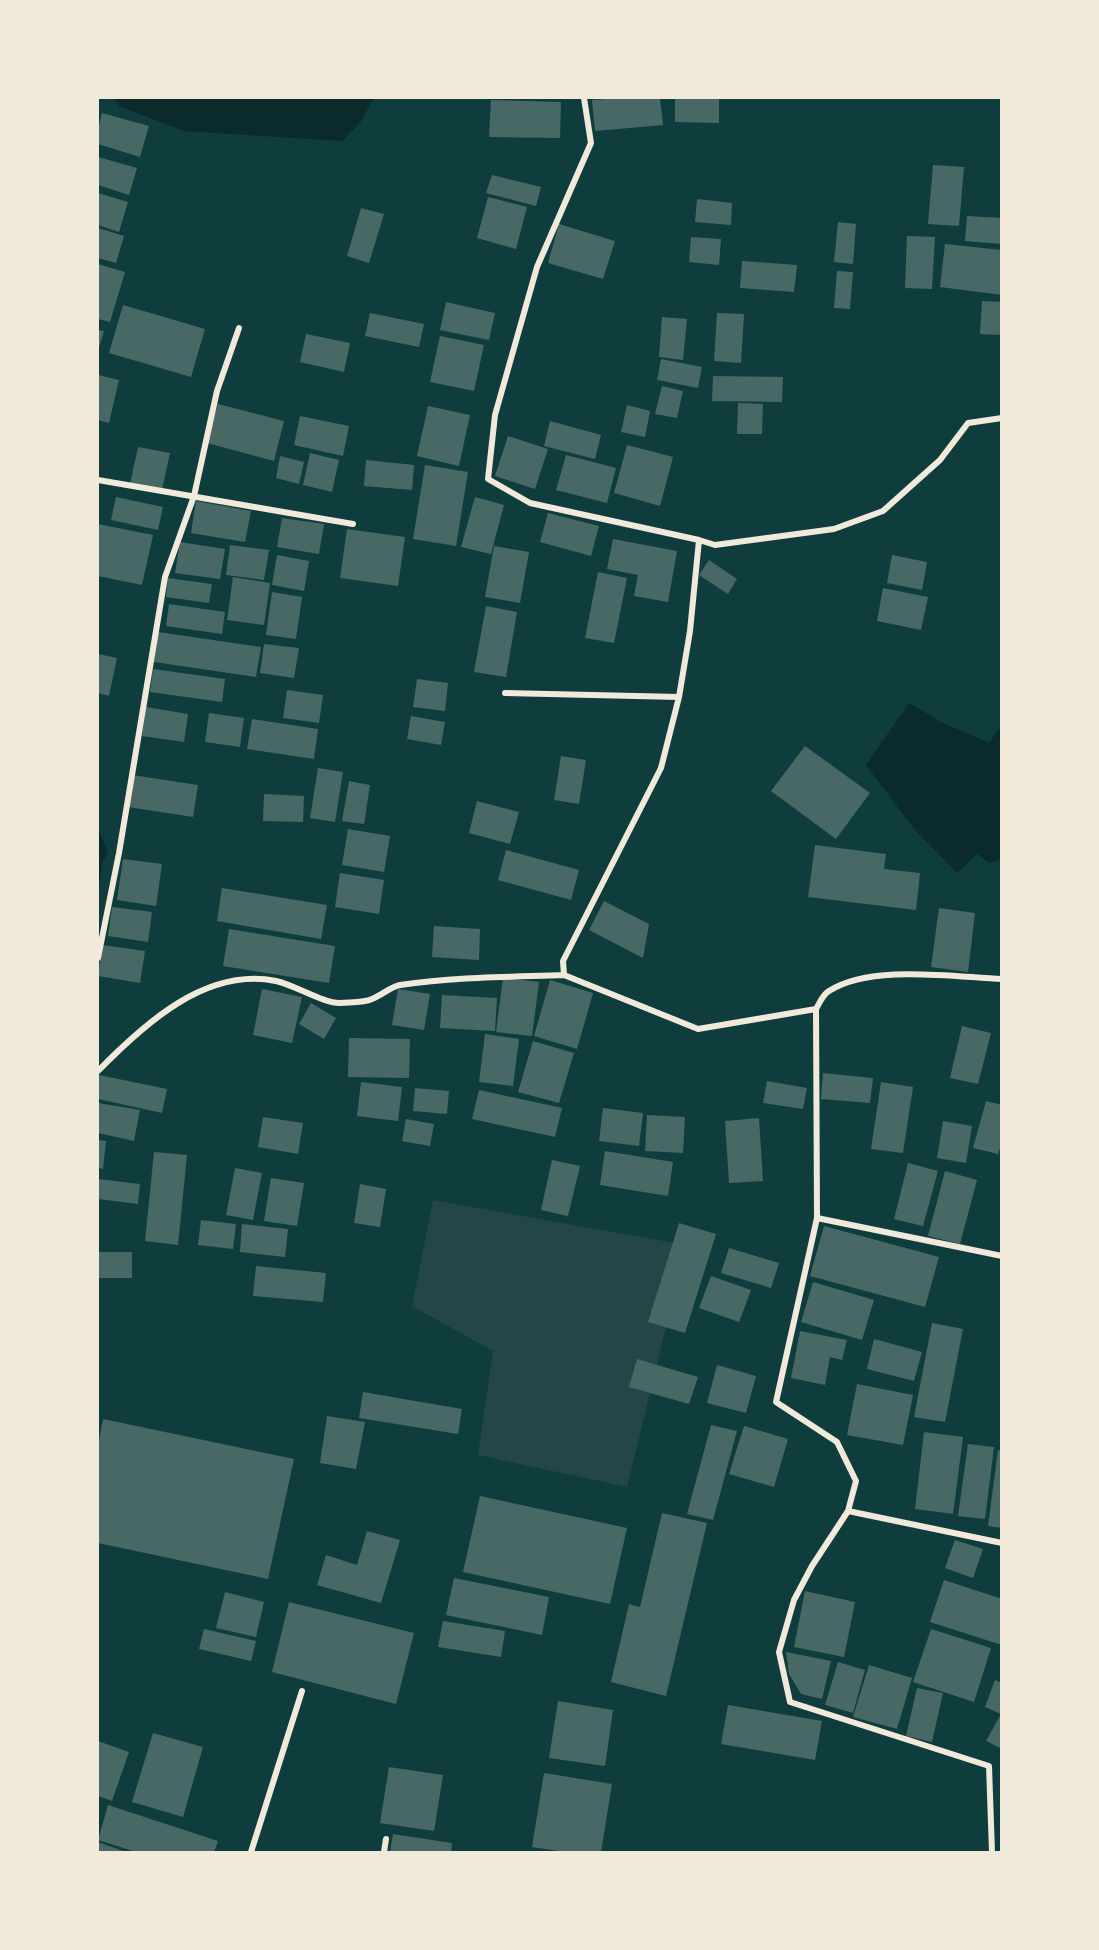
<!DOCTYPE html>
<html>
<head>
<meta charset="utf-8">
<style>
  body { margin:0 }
  #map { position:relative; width:1099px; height:1950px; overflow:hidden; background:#0f3d3e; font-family:Commissioner,sans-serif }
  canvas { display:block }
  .frame { position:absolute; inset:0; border:99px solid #f1e9da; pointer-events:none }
</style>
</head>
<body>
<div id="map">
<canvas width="1099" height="1950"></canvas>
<div class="frame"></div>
</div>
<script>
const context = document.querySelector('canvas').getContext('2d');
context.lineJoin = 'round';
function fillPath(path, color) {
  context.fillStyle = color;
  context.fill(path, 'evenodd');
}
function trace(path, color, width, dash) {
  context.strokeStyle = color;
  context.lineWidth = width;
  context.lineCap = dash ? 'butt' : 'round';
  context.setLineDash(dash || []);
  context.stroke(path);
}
fillPath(new Path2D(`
  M433 1200 686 1245 627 1487 478 1455 493 1351 412 1306Z`), '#244646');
fillPath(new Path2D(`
  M114 98H374L360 123 342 141 184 131 119 106Z
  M909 703 943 723 989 743 1001 726V859L989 863 977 854 957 873 914 829 866 765Z
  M98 829 108 851 102 864 98 896Z`), '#0a2a2b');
fillPath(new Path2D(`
  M623 98H660L663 125 595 131 592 100Z
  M675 98H719V123L675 122Z
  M491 100 561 102 560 138 489 137Z
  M102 113 149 126 140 157 98 144V129Z
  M98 157 137 168 129 195 98 185Z
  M933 165 964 167 959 226 928 224Z
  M492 175 541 187 536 206 486 193Z
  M98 193 128 202 119 232 98 225Z
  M488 197 527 207 516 249 477 238Z
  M697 199 732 203 731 225 695 222Z
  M361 208 384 214 369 263 347 256Z
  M967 216 1002 218V244L965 241Z
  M838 222 856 224 853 264 834 262Z
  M559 224 615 241 603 279 548 263Z
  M98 228 124 236 116 263 98 258Z
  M907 236 935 237 932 289 905 288Z
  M691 237 721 239 719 265 689 262Z
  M945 244 1002 250V295L940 287Z
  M742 261 797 265 794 292 740 288Z
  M98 264 125 272 110 322 98 319Z
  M837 271 853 272 850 309 834 308Z
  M982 301 1002 302V335L980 334Z
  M446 302 495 313 489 340 440 330Z
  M123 305 205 329 191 377 109 353Z
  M370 313 424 324 419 347 365 336Z
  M717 313 744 314 741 363 714 361Z
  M662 317 687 319 683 360 659 357Z
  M98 330 104 331 98 351Z
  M306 334 350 343 344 372 300 362Z
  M440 336 484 345 474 391 430 382Z
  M661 359 702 367 698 388 657 380Z
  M98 375 119 380 109 423 98 420Z
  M713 376 783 377 782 402 712 401Z
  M662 386 683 391 677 418 655 414Z
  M738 403 763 404 762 434H737Z
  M218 404 284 421 274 461 207 443Z
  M627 405 650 411 645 437 621 432Z
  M428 406 470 415 459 466 417 456Z
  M300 416 349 426 343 456 294 445Z
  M550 421 601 435 595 459 544 446Z
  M508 436 548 449 535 489 495 476Z
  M627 445 673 457 660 506 614 493Z
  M138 447 170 453 162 490 130 484Z
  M310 453 339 460 332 492 303 485Z
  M566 455 616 468 607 503 556 490Z
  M280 456 304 462 299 484 276 478Z
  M366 460 414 465 412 490 364 486Z
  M425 465 468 472 456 546 413 539Z
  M116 497 163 507 158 530 111 520Z
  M475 497 504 505 491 554 461 547Z
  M196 501 251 511 245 542 191 533Z
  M548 513 599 526 591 556 540 542Z
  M282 518 324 524 319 554 277 547Z
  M98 524 153 535 142 585 98 576Z
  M347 529 405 537 398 586 340 578Z
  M613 539 677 551 668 602 634 596 638 575 607 569Z
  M180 542 225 549 220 579 175 573Z
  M230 545 269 550 264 580 226 575Z
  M494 546 529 552 520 603 485 597Z
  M277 555 309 561 304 591 272 585Z
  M892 555 927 562 922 590 887 583Z
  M709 560 737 579 728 594 699 575Z
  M598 572 627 578 614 643 585 638Z
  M233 577 270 583 264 625 227 620Z
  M168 578 212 584 209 603 166 597Z
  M883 588 928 597 921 630 877 621Z
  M272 592 302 597 296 639 266 635Z
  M169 604 225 612 222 634 166 626Z
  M486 606 517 612 506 677 474 672Z
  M158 632 261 647 256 677 154 662Z
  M264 644 299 648 294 678 260 673Z
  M98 654 117 658 109 696 98 693Z
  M153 669 225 679 222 702 150 692Z
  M417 679 448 683 445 711 413 707Z
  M287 690 323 695 319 723 283 718Z
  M146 707 188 714 184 742 142 736Z
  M209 713 244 718 240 747 205 742Z
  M411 716 445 722 441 745 407 739Z
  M252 719 318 729 314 759 247 749Z
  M805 746 870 793 836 839 771 791Z
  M561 756 586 760 579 804 554 800Z
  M318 768 343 772 335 822 310 818Z
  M132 775 198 785 193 817 128 807Z
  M349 781 370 785 364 824 342 821Z
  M264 794 304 796 303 822 263 821Z
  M477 801 519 812 510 844 469 833Z
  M348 829 390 836 384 872 342 865Z
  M815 845 886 854 884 869 920 873 916 910 808 897Z
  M506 850 579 870 571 900 498 880Z
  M123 859 162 864 156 906 117 900Z
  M340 873 384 880 379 914 335 907Z
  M222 888 327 905 321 939 217 921Z
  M604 901 649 924 643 958 589 930Z
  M112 907 152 912 148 942 108 936Z
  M939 908 975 913 968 972 931 967Z
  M434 926 480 929 479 960 432 957Z
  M229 929 335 946 329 983 223 966Z
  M102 945 145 951 140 983 98 976Z
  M503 978 539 982 532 1036 496 1032Z
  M550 980 593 993 577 1049 534 1036Z
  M262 989 302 997 292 1043 253 1035Z
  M398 989 430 994 424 1030 392 1025Z
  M442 995 497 998 495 1031 440 1028Z
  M311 1003 336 1018 324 1039 299 1024Z
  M962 1026 991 1033 978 1084 950 1078Z
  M485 1034 519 1039 513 1086 479 1082Z
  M349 1038 410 1039 409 1078 348 1077Z
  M533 1041 574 1053 559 1103 518 1092Z
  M823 1073 873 1078 870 1103 821 1099Z
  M99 1075 167 1089 162 1113 98 1099Z
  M767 1081 807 1088 803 1109 763 1103Z
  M361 1082 402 1087 398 1121 357 1116Z
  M881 1082 913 1087 903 1153 871 1149Z
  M415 1088 449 1091 447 1114 413 1111Z
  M479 1090 562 1108 555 1137 472 1119Z
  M986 1101 1002 1105V1143L998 1154 973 1148Z
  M98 1103 140 1110 134 1141 98 1133Z
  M603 1108 643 1113 639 1146 599 1141Z
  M647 1115 685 1117 683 1153 645 1151Z
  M263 1117 303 1123 298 1154 258 1147Z
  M759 1118 763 1181 729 1183 725 1121Z
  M406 1119 434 1124 430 1146 402 1141Z
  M943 1121 972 1126 966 1163 937 1158Z
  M98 1140 106 1141 103 1169 98 1168Z
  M605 1151 673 1162 668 1196 600 1185Z
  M154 1152 187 1155 178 1245 145 1241Z
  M552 1160 580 1166 568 1216 541 1210Z
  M908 1163 938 1171 923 1226 894 1219Z
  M235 1168 262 1173 253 1220 226 1215Z
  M945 1171 977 1180 960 1244 928 1236Z
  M271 1178 304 1183 297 1226 264 1221Z
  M98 1179 140 1184 138 1204 98 1199Z
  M360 1184 386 1189 380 1227 354 1223Z
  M201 1220 236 1224 233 1249 198 1245Z
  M679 1223 716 1234 685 1333 648 1322Z
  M242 1224 288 1229 285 1257 240 1252Z
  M824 1226 939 1257 925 1307 810 1276Z
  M729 1248 779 1263 771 1288 721 1273Z
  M98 1252H132V1278H98Z
  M256 1266 326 1273 323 1302 253 1296Z
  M711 1276 751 1290 739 1322 699 1308Z
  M813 1282 874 1300 862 1340 801 1322Z
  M932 1323 963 1329 945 1422 914 1417Z
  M800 1331 847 1340 842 1360 830 1357 825 1385 791 1378Z
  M874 1339 922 1352 914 1381 867 1369Z
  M637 1359 698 1377 689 1404 629 1387Z
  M717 1365 756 1376 746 1413 707 1403Z
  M857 1384 913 1395 903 1445 847 1435Z
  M363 1392 462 1409 458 1434 359 1418Z
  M327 1416 365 1422 356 1469 320 1463Z
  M103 1419 294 1459 268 1579 98 1543V1446Z
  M711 1425 737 1431 713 1520 687 1514Z
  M744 1426 788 1439 774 1487 729 1474Z
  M924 1432 963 1437 953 1514 915 1509Z
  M968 1444 994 1447 985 1519 958 1516Z
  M998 1450 1002 1451V1528L988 1526Z
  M480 1496 627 1528 610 1604 463 1572Z
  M662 1513 707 1523 666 1696 611 1682 629 1604 640 1607Z
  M367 1531 400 1540 381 1603 317 1585 326 1555 357 1565Z
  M955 1540 983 1549 973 1578 945 1568Z
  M454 1578 549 1597 542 1635 446 1615Z
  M944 1580 1002 1599V1645L930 1622Z
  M805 1591 855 1602 844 1657 794 1647Z
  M225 1592 264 1602 256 1637 216 1628Z
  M289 1602 414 1633 396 1704 272 1672Z
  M443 1621 505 1631 501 1657 438 1647Z
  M204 1629 256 1641 251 1661 199 1649Z
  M931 1629 991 1648 974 1702 913 1682Z
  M786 1652 831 1661 822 1699 801 1694 789 1674Z
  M838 1662 865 1670 853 1713 825 1705Z
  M869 1665 912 1678 897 1729 853 1717Z
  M995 1680 1002 1683V1749L986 1741 1001 1714 985 1707Z
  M917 1688 943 1693 932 1742 906 1736Z
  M558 1701 613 1710 605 1766 549 1758Z
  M728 1705 822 1721 815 1760 721 1744Z
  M153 1733 203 1747 183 1817 132 1802Z
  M98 1741 129 1752 112 1801 98 1796Z
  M389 1767 443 1775 434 1831 380 1823Z
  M544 1773 612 1784 601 1852H565L532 1847Z
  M108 1805 218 1841 214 1852H136L98 1840Z
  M393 1834 452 1843 451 1852H390Z
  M98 1842 126 1852H98Z`), '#486865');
trace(new Path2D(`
  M584 98 591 143 537 267 495 415 488 479 530 503 699 540
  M98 480 353 524
  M505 693 679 697
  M98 958 119 853 165 577 194 496 217 391 239 328
  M564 975 698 1029 816 1009
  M98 1071C144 1024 206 967 276 981 295 985 324 1004 341 1003 350 1002 363 1003 372 999 382 995 390 987 400 985 455 977 509 977 564 975L563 961 661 768 679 697 690 631 699 540 715 545 834 529 883 511 940 460 968 423 1002 418
  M817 1218 1002 1256
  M848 1511 1002 1543
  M251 1852 302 1691
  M384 1852 386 1839
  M992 1852 989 1766 790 1702 779 1652 794 1600 812 1566 848 1511 856 1481 837 1442 776 1402 817 1218 816 1009C819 1004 823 994 829 991 871 964 953 977 1002 979`), '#f1e9da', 6);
</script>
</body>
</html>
